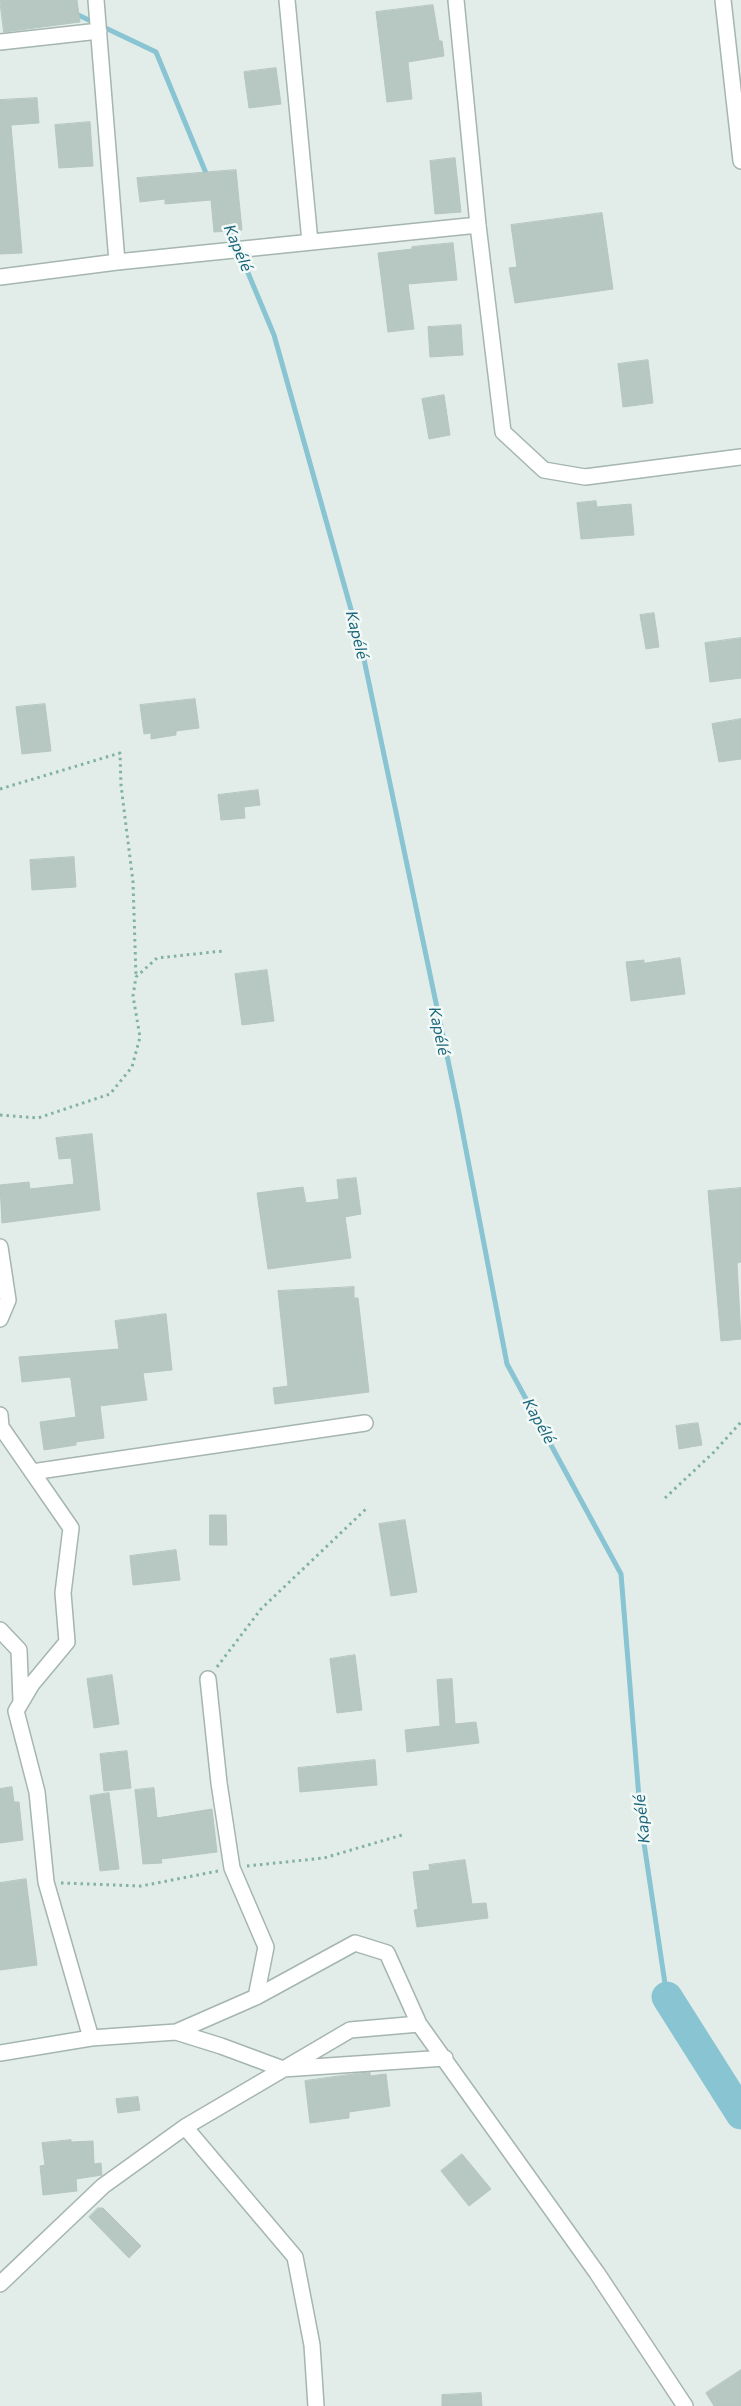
<!DOCTYPE html>
<html>
<head>
<meta charset="utf-8">
<style>
  body { margin:0 }
  canvas { display:block; background:#e2ede9 }
</style>
</head>
<body>
<canvas width="741" height="2406"></canvas>
<script>
const context = document.querySelector('canvas').getContext('2d');
context.lineJoin = 'round';
function trace(path, color, width, dash) {
  context.strokeStyle = color;
  context.lineWidth = width;
  context.lineCap = dash ? 'butt' : 'round';
  context.setLineDash(dash || []);
  context.stroke(path);
}
function fillPath(path, color) {
  context.fillStyle = color;
  context.fill(path, 'evenodd');
}
function write(font, color, halo, rows, align = 'center') {
  context.font = font + ' Commissioner,sans-serif';
  context.lineWidth = 5;
  context.setLineDash([]);
  context.textBaseline = 'middle';
  context.strokeStyle = halo;
  context.fillStyle = color;
  for (const [text, x, y, turn = 0] of rows) {
    context.save();
    context.translate(x, y);
    context.rotate((+turn || 0) * Math.PI / 180);
    context.textAlign = isNaN(turn) ? turn : align;
    if (halo) context.strokeText(text, 0, 0);
    context.fillText(text, 0, 0);
    context.restore();
  }
}
trace(new Path2D(`
  M74 13 156 52 208 178
  M228 225 274 335 361 645 458 1108 507 1364 621 1574 641 1823 667 1997`), '#89c4d3', 5);
trace(new Path2D(`
  M667 1997 741 2114`), '#89c4d3', 31);
const building = new Path2D(`
  M0 0H77L80 22 4 32Z
  M433 5 439 41H442L444 56 408 62 412 99 387 102 376 12Z
  M276 68 281 104 249 108 244 72Z
  M37 98 39 123 11 125 22 253 0 254V100Z
  M90 122 93 166 59 168 55 125Z
  M455 158 461 212 435 214 430 161Z
  M236 170 242 230 214 232 211 200 165 204V199L140 202 137 178Z
  M602 213 613 289 515 303 509 268 517 267 511 225Z
  M453 243 457 280 408 284 414 329 388 332 378 253 412 249V247Z
  M461 325 463 355 430 357 428 327Z
  M648 360 653 403 623 407 618 364Z
  M444 395 450 435 429 439 422 399Z
  M596 501 597 507 631 504 634 535 581 539 577 503Z
  M654 613 659 647 646 649 640 615Z
  M741 638V678L710 682 705 643Z
  M195 699 199 728 176 731V735L151 739V733L144 734 140 705Z
  M45 704 51 751 22 754 16 707Z
  M741 719V759L719 762 712 724Z
  M258 790 260 805 244 807 245 818 221 820 218 795Z
  M74 857 76 887 32 890 30 860Z
  M680 958 685 994 631 1001 626 962 644 960V963Z
  M267 970 274 1021 242 1025 235 974Z
  M92 1134 100 1210 2 1223 0 1185 29 1182 30 1189 74 1184 71 1158 59 1159 56 1138Z
  M356 1178 361 1214 345 1217 351 1258 268 1269 257 1193 303 1187 306 1203 339 1199 337 1180Z
  M741 1188V1262L737 1263 741 1339 721 1341 708 1191Z
  M354 1287V1298H358L369 1392 275 1404 273 1388 288 1386 278 1291Z
  M166 1314 172 1370 143 1373 147 1400 100 1406 104 1438 76 1442V1445L44 1450 40 1422 76 1417 71 1380 70 1377 22 1382 19 1357 119 1349 115 1321Z
  M698 1423 702 1445 679 1449 676 1426Z
  M210 1515H226L227 1545H210Z
  M405 1520 417 1592 391 1596 379 1524Z
  M176 1550 180 1580 133 1585 130 1556Z
  M355 1655 362 1710 337 1713 330 1659Z
  M112 1675 119 1724 94 1728 87 1679Z
  M452 1679 455 1724 476 1722 479 1743 407 1752 405 1730 440 1726 437 1680Z
  M127 1751 131 1788 104 1791 100 1754Z
  M375 1760 377 1785 300 1792 298 1768Z
  M12 1787 14 1802H19L23 1840 0 1843V1789Z
  M154 1788 157 1818 212 1809 217 1852 161 1859 162 1863 143 1864 135 1790Z
  M109 1793 119 1869 100 1871 90 1796Z
  M465 1860 472 1904 486 1903 488 1918 417 1927 414 1910 418 1909 413 1872 430 1870 429 1865Z
  M26 1879 37 1965 0 1970V1883Z
  M370 2072V2076L386 2074 390 2106 349 2112V2118L310 2123 305 2081Z
  M138 2097 140 2110 118 2113 116 2099Z
  M71 2140V2142L93 2141 94 2164 101 2163 102 2175 76 2179 77 2191 43 2195 40 2166 45 2165 42 2143Z
  M462 2154 491 2189 469 2206 441 2171Z
  M98 2208H103L141 2246 129 2258 89 2217Z
  M741 2370V2406H714L706 2393Z
  M481 2393 482 2406H442V2395Z`);
fillPath(building, '#b7c8c2');
trace(building, '#b5c7c0', 1);
const street = new Path2D(`
  M96 0 117 262
  M287 0 310 242
  M456 0 478 225 503 432 544 470 585 477 741 457
  M723 0 741 161
  M0 42 99 31
  M0 277 117 262 478 225
  M0 1247 8 1300 0 1319
  M0 1415 1 1427 71 1528 63 1593 67 1642 32 1684 16 1711 37 1792 46 1882 91 2038
  M32 1472 365 1423
  M0 1630 19 1650 21 1701
  M208 1679 219 1783 232 1868 266 1947 256 1997
  M176 2032 221 2046 283 2069 445 2058
  M0 2053 91 2038 176 2032 256 1997 355 1943 387 1953 419 2024 597 2273 685 2406
  M185 2127 295 2257 312 2345 316 2406
  M0 2284 103 2186 185 2127 350 2030 419 2024`);
trace(street, '#a5b5b0', 18);
trace(new Path2D(`
  M0 789 120 753 121 785 133 882 136 977
  M0 1115 38 1118 110 1094 132 1067 140 1037 133 996 136 977 157 958 223 951
  M665 1498 714 1452 741 1422
  M217 1667 261 1609 367 1508
  M247 1866 324 1858 402 1835
  M61 1883 141 1886 218 1871`), '#82b1a5', 3, [2.5, 4]);
trace(street, '#fff', 15);
write('italic 16px', '#1a667c', '#f3f9f6', [
  ["Kapélé",238,248,67],
  ["Kapélé",357,635,76],
  ["Kapélé",439,1031,78],
  ["Kapélé",539,1421,61],
  ["Kapélé",642,1819,-96]
]);
</script>
</body>
</html>
